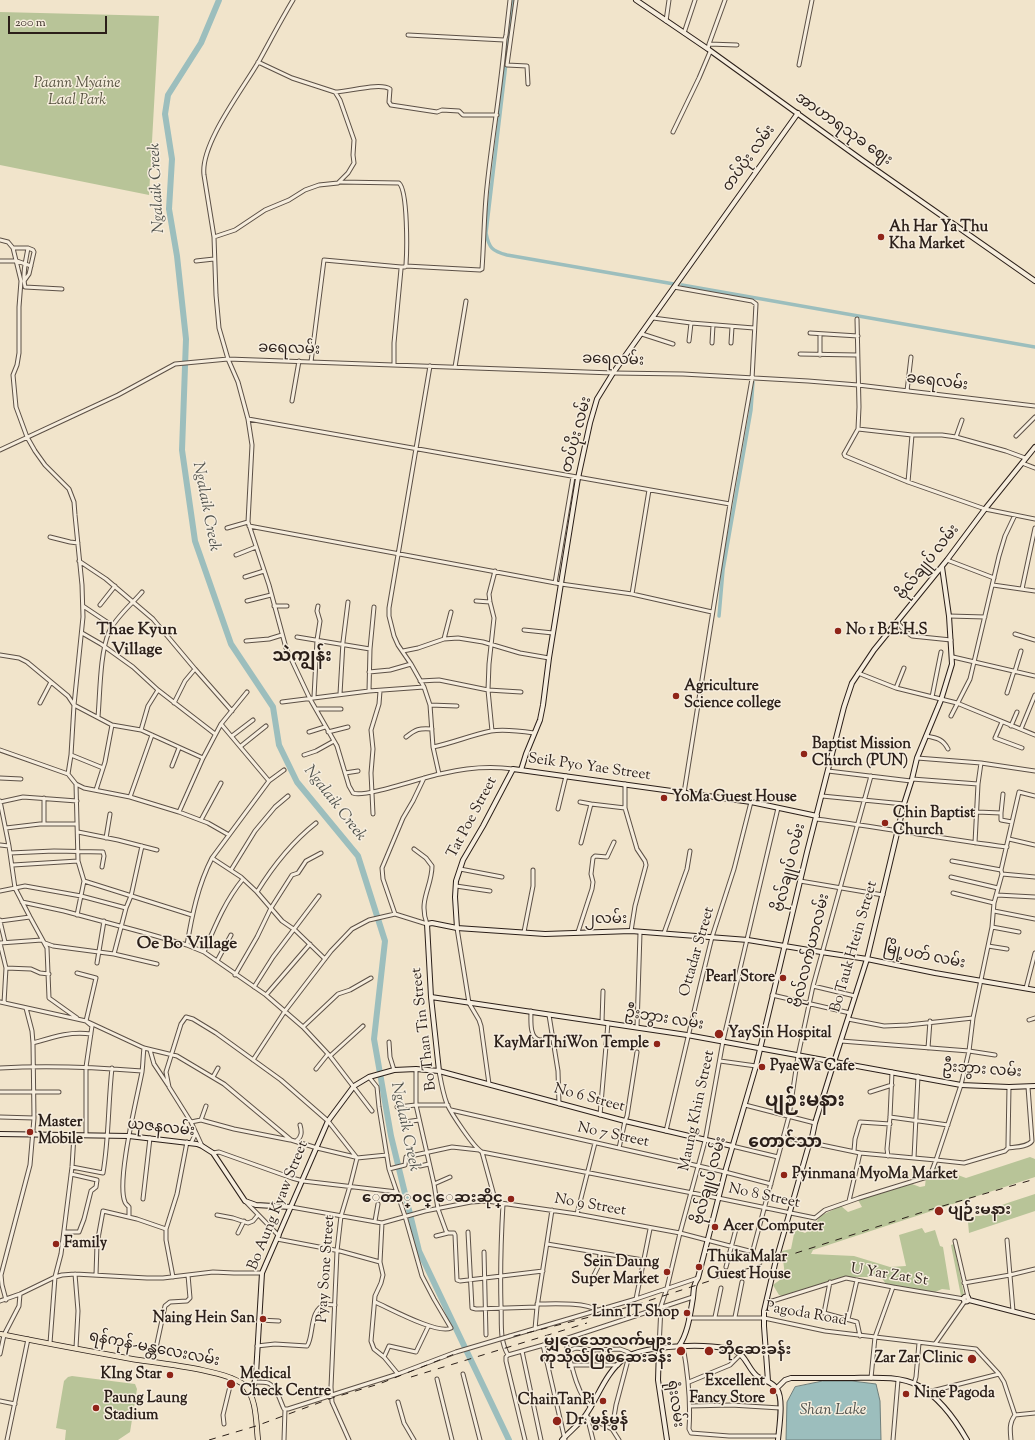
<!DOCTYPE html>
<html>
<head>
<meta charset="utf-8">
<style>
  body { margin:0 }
  #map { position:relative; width:1035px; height:1440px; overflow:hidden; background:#f1e4cb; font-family:"Sorts Mill Goudy",serif }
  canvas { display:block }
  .scale { position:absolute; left:8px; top:16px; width:99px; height:18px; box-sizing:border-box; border:2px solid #2b1f19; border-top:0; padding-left:5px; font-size:12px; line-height:14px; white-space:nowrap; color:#2b1f19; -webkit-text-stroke:3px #f6eddd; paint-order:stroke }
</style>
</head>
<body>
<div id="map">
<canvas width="1035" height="1440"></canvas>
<div class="scale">200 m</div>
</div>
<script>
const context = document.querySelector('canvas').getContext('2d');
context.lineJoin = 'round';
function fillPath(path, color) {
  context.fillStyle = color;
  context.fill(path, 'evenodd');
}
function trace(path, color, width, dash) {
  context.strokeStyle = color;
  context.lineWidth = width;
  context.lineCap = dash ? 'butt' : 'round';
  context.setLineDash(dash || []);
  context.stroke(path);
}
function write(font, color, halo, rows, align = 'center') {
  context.font = font + ' "Sorts Mill Goudy","Noto Sans Myanmar",serif';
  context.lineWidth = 3;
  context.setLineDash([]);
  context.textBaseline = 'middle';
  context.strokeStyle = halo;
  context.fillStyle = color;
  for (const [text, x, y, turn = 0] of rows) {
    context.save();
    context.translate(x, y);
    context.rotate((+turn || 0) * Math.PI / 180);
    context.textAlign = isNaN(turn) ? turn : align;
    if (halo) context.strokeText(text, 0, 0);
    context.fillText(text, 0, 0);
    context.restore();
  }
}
fillPath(new Path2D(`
  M0 12 159 16 149 195 0 165Z
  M1030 1157 1035 1159V1177L813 1250 811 1254 854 1256 890 1267 906 1266 899 1235 922 1228 925 1233 935 1230 940 1246 943 1247 950 1290 942 1289 935 1292 886 1284 881 1277H843L782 1296 779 1295 773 1285 785 1276 782 1251 791 1249 795 1229 805 1233 813 1228 820 1216 841 1206 848 1212 862 1207 858 1200 912 1184 920 1187 925 1186 926 1177 933 1166 966 1178Z
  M1035 1194V1211L969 1233 968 1222 970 1216C989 1217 987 1212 1002 1205 1012 1201 1024 1198 1035 1194Z
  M954 1244 964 1295 961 1296 951 1245Z
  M72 1376 135 1384 137 1389 130 1432 118 1440H65L66 1430 56 1428 64 1381 68 1377Z`), '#b8c498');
const water = new Path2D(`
  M823 1381H852L876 1384 880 1401 881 1440H786L787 1402 795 1387Z`);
fillPath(water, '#9cbebd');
trace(water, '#6f7e7b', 1);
trace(new Path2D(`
  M508 49 514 0
  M506 63 486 233C489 248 492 251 507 255L674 284
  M682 285 1035 347
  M719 616 723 570 751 410 753 382`), '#9cbebd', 3.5);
trace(new Path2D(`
  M219 0 201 43 168 95 165 114 172 159 169 209 177 256 186 339 182 450 195 541 231 644 273 707 279 745 297 782 358 856 385 941 374 1039 391 1136 419 1251 509 1440`), '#9cbebd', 6);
const street = new Path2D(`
  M293 0C281 20 270 41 259 61 243 89 200 144 204 175L214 237 216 295 219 328 228 359 238 382 248 419 252 445 248 522 269 585 286 648 310 699 337 746 349 786 353 793C365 798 423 777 440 774 449 772 458 770 467 769 483 767 498 767 513 769
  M516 0 507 65 527 66 528 84
  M666 21 669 0
  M684 33 695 0
  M408 35 504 40 505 39 506 35 510 0
  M709 44 737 45
  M708 49 709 44 725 0
  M799 65 812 0
  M335 92C348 92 380 82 390 89L389 102 391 105 437 112 442 110 459 111 463 115H497
  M673 132 699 78 710 52
  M340 182 399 183C408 191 407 251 406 265L405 267H401V269L394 343V365
  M214 237 235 230 265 210 289 200 305 190 319 185 338 183 348 173 354 163 353 155 354 140 340 100 335 92 292 78 258 62
  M0 240 8 242 13 248 21 281 19 307V353L17 365 13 375 16 407 27 437 35 451 45 465 69 489 74 502 75 515 82 585 83 617 74 705 71 755 68 774
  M13 248H28L33 250 34 252 29 274 24 281
  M28 248C26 260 22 274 25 287L62 289
  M0 261H17L31 266
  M196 261 214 259
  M406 266 480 270 482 269C484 242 484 214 487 187 492 138 501 88 505 39
  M674 287 752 301 756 304 752 379 730 504 684 793
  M653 318 691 323 754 328
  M857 319 859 407 858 429 844 454 845 456 908 482 985 509 1035 519
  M810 333 858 336
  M642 334 673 344
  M689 341 691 323
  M712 343 713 325
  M731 343 732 327
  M800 354 857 355
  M820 355V334
  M311 362 324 260 401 267
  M430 366 389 608V616L394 636 398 645 411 664 424 687 430 705 433 747 439 774
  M455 367 466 301
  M907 391 911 357
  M292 401 299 361
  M248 419 730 504
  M858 429 912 435H942L956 437 1006 451 1025 458
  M1016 436 1035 417
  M956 437 962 420
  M0 450 118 395 175 364 228 359 613 373 683 374 808 381 858 385 1035 406
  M1022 463 1035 468
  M908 482 912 435
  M249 526 561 584 632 594 712 612
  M227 528 248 522
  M50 537 70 542 78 543
  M236 555 256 547
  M947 560 994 578
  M79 561 106 579 153 619 195 669 232 711
  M495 571 489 594 490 602 494 618 489 664 488 690 521 692
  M245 577 264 571
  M555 583 573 477
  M993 585 1035 591
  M1022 589 1035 528
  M632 594 649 490
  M247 601 271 595
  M476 601 490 602
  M100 605 115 586
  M83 606 113 626
  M274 606H287
  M949 616 985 617
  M897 622 905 631 912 636 951 640
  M524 630 553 633
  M82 633 101 644 133 667 158 690 215 734
  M1015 634 1035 640
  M297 637 370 649
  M444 639 451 612
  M246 641 269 639 282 635
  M403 651 418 648 444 639 458 638 483 642 520 653 549 658
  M0 655 19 658 27 662 68 696 74 705 112 725 141 730 203 758
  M953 657 1035 676
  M1015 671 1021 651
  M369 672 390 670 411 664
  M858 673 896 688 957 703 1035 735
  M420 681 439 680 488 690 492 731
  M896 688 904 668
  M369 691 424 687
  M1007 693 1014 671
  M340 694 343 642 348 602
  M314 697 317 640 320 621 317 611 318 606
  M932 697 941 652
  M282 702 369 691 370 649 374 607
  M40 703 51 682
  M174 703 185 681 195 669
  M430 705 457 706
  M316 709H341
  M951 716 970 679 999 556 1005 536 1015 515
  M98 717C100 694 100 652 109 632 115 618 132 604 142 592
  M1002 722 995 738 1022 748
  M221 724 269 781
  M1011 726 1017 712
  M1021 729 1035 695
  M141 730 148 706 158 690
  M309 732 325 727
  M328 732 348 727
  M232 736 253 720
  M926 736C937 738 943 739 948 749
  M406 737C416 729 419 728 432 729
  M241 746 266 726
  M433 747C453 743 471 735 491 731 505 729 520 731 534 733
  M0 750 68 774 76 784 84 788 130 797 179 812 208 823 229 835
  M71 755 103 768
  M304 755 316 751 334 741
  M917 758 981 763 1035 771
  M172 766 179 748
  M828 771 911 781
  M345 773 358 771
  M0 778 21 779
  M912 779 978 784
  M76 784 78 861 84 881 77 915
  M625 784V808L637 849 645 861 646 865 635 906 631 931
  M96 790 105 762 112 725
  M1003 794 1001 813V820L1012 822
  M822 796 904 804
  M130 797 152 735
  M0 801 9 846
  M0 802 23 797 77 801
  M580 802 591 804
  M558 809 566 776
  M179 812 203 758 221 724 247 692
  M977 812 1001 813
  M373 814 371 773 373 749 371 730 379 704 380 691
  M816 819C880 827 943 839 1007 847
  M201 820 221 783
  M44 824V798
  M6 828 40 824H77
  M78 832 118 840 157 850
  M106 838 110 814
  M1009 839 1035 845
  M581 843 591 804 625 808
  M975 843 978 784 981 763
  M0 845 9 846 15 888 30 917 47 948 49 998 77 1018
  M10 853 54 851 103 852 104 856 102 867
  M212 858 241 877 257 892 282 921 295 930 325 959
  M952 861 1001 870
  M13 865 78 861
  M460 869 502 877
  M231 870 255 831 275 807 288 796
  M1002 874 1001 870 1019 792 1035 796
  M951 877 998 888
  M84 881 192 915
  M800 881 883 895
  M456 886 490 891
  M0 891 25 886 81 896 126 908
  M257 892C273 866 292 842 316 823
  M953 893 994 903
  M997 895 1035 897
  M22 902 64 911 142 932 187 945 204 952 266 995 303 1027 330 1056 372 1111
  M994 911 1035 919
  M395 914 383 879 382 868 403 818 413 801 424 778
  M0 920V921L30 917
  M0 921 5 942
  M992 927 1019 932
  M457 928 469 1003 479 1020 481 1026 489 1084
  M524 932 533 886V870
  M578 932 592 889 593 882 591 874 593 858 595 856 607 857 614 842
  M664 933 687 869 690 851
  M0 943 6 968 4 1003
  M0 943 42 940
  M45 943 53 946 114 954 157 964
  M187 945C192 915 198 885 212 858L269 781 284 770
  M988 946 1007 949
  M204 952C215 926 225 901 243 879
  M114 954 126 908 131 896 142 846
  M217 961 231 935
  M97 963 104 921
  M6 968 31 969 40 973 49 974
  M77 973 96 978 86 1021 92 1026 86 1067V1135
  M235 975 257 937 271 908 292 875 298 873 306 861 321 853
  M813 986 855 996
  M254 987 273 957 319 896
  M1026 988 1035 953
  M266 995 310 944
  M772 995 850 1013
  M0 1002 86 1021 144 1048 177 1056 224 1084 291 1140 317 1148 355 1157
  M531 1011C531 1019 529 1039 540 1040 544 1040 549 1039 553 1038
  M549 1015 558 1071 559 1104
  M848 1019 884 1026 908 1025 973 1018
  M1029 1020 1035 1018
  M602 1022 603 991
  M303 1027 338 994 350 990 371 978
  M637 1027 640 933
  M841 1041 969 1051 995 1055
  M389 1042 390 1057 394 1070
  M33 1043C53 1037 70 1031 91 1034
  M928 1048 930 1021
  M150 1050 154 1064 168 1085
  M330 1056 363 1026
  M253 1060 285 1011 331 951 352 929 369 920 395 914 427 924C418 900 432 887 432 866L426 858 414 849
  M720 1061 756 1066
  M0 1068C48 1065 94 1067 142 1071
  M316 1069 328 1054
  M416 1069V1105L434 1184 438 1209 446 1231 448 1233H454L455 1235 457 1280 460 1281 543 1271
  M439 1071C441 1082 443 1094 447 1104 451 1113 474 1148 482 1152L496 1203
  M213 1077 218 1068
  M369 1077 377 1087 379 1107 389 1169 405 1216 422 1276 434 1299 451 1328C438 1335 389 1308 375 1302
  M0 1092H59
  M870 1092 892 1085
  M745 1105 815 1123
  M397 1107 416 1105H448
  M451 1110 725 1172 771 1184
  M600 1115 608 1023
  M0 1117 34 1118
  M890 1117 948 1125
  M201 1120 206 1106
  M191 1122 169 1087 166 1072 181 1024 186 1017 193 1019 216 1033 281 1080 328 1121 357 1158 350 1186 341 1216 337 1251 331 1387 332 1402 349 1440
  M405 1122 419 1120
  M666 1131 700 986 712 937 734 869 751 802
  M196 1133 202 1146
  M783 1137 860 1153 936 1160 961 1085 969 1051 973 1018 992 927 994 903 1002 874 1035 877
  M296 1141C302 1137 302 1132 300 1125
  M191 1143 196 1133 191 1122 201 1120 234 1129 290 1140
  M732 1146 778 1157
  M619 1148 625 1121 627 1116 637 1052
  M1008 1148C1016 1147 1028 1147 1032 1141L1028 1087
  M854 1151 855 1139 860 1122 890 1124
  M482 1152 718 1198 815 1218 825 1210 859 1198 927 1177 931 1173 936 1160 964 1163 1005 1151 1008 1148V1144L1009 1087
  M213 1153 219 1152 292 1178 303 1181 397 1192
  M888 1156 887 1149 890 1117 892 1072
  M357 1158 387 1155
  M914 1158 918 1076
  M420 1166 429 1164
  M72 1167 103 1173C109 1139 108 1103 112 1068
  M389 1169 405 1165 406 1157 452 1147 479 1150
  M434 1184 450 1177
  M143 1199 150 1138
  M245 1201 279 1236
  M849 1201 860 1153
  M503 1204C501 1239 500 1271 501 1306 502 1323 499 1339 508 1355
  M291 1207 382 1223 425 1211 471 1202 487 1201 577 1214 680 1233 749 1251 753 1250 789 1116 798 1056 813 986 871 776
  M577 1214 595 1143
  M217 1215 233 1218 248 1223 253 1221 258 1215
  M129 1217V1207C128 1206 125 1203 125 1202 116 1182 137 1098 142 1072 143 1064 143 1056 144 1048
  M375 1221 378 1204
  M382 1223 380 1262 383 1275 381 1283 375 1296 371 1341 374 1349 384 1357 398 1374
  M64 1232H79L84 1219 91 1191 96 1187 97 1180 71 1174
  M468 1232 472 1308 476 1309 537 1307
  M238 1233 244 1221
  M436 1236 448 1233
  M277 1239 340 1251 380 1262
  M1007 1240 1013 1311
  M955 1241 968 1297
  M547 1244 643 1260
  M484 1252 486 1335
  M726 1267 737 1225
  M96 1275 97 1244 103 1211 137 1219 166 1229
  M594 1275 599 1265 600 1253
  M173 1277 166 1240V1229L177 1194 187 1142
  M830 1282 824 1313 857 1322 860 1336
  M964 1283 1010 1275 1035 1269
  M636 1299 650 1229
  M6 1300 2 1285 1 1275 30 1165 34 1118 33 1043 32 1031 26 1008
  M0 1301 20 1294 55 1277 62 1275 75 1274
  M766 1303 846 1278 893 1287 964 1299
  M537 1304C553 1304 584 1302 597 1310
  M715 1317 721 1288
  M735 1317 742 1282
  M689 1318H764L825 1331 976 1349 999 1374 1004 1382 1015 1415C1009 1423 1010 1430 1011 1440
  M848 1319 857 1280
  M259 1320 279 1321
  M535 1329 537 1307 552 1210
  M510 1336 636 1299 698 1278
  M565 1339C570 1358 576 1394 591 1407
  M50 1343 55 1277 61 1254 72 1167 74 1135
  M935 1344 965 1301
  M543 1345 565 1440
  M257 1346 275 1344 307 1346C314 1337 309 1309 325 1305 328 1304 332 1305 335 1305
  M683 1346C688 1374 691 1401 689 1429L691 1433 729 1436H778
  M76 1348 78 1311 75 1274 147 1278H163L213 1272 234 1273H262
  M659 1348 661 1306 667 1288 680 1233 705 1141 723 1041 778 808
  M522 1351 541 1440
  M568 1351 576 1348 593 1350 620 1349 628 1352 631 1354
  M0 1354 4 1335 19 1306 20 1294
  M384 1357 389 1346 416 1352 428 1327
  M153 1362 165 1306 170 1302 187 1301 190 1298 188 1275
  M571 1365H618
  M463 1374 480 1440
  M871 1378 875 1337 893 1287
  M437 1379 452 1440
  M255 1382C259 1382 265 1382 268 1383 277 1387 280 1401 284 1409H288L398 1374 456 1352
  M689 1382 730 1365 741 1354
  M914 1384 916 1377 919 1343
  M928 1392 999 1374
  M0 1401 15 1404
  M398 1402 404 1423 414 1440
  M690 1406 731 1405 780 1408
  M1015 1415 1035 1413
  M587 1416 593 1440
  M587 1417 612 1429 619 1440
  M224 1424 223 1415 232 1378
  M612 1429 616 1405 629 1356
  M7 1440 28 1339
  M284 1440 285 1409
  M525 1440 506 1361V1357L508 1355 565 1339 693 1297
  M893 1440 898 1380`);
const secondary = new Path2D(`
  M636 0 708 49 862 160 1035 281
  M521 770 526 754 540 720 543 705 549 658 578 478 590 423 597 399 613 373 798 113
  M457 928 455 897 456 881 463 860 483 826 513 769 751 802 817 816
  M431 997 687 1035 961 1085 1009 1087 1035 1086
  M439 1071 431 997 427 924 432 923 457 928 545 934 631 931 748 940 821 952 867 959 935 973 1035 990
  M0 1134 129 1136 197 1144 202 1146 213 1153 245 1201 256 1205 291 1207
  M963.5 1299a2.5 2.5 0 1 1 5 0a2.5 2.5 0 1 1-5 0Z
  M969 1300 1035 1317
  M679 1346C688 1333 690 1315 693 1298 694 1289 693 1286 698 1278L725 1172 756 1066 807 852 844 707 852 683 874 650 947 560 985 509 1035 447
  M659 1348 658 1380 667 1440
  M768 1381 764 1326V1311L775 1264 808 1148 811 1142 815 1123 834 1062 867 959 904 804 912 779 917 758 941 700 952 664 949 616 942 567
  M777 1388 785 1380 791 1378C811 1378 830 1378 849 1378 871 1378 899 1375 919 1386 940 1398 955 1419 967 1440
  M248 1390 254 1385 256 1374 262 1273 328 1121 354 1086 369 1077 394 1070 416 1069 439 1071 625 1121 732 1146
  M562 1440C570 1431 581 1423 587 1413 599 1395 606 1372 625 1358 643 1345 715 1342 735 1351 746 1355 748 1369 757 1376 763 1381 772 1381 777 1389 784 1399 779 1428 778 1440`);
const primary = new Path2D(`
  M0 1334C44 1343 88 1351 132 1359 156 1363 227 1370 244 1385 257 1397 256 1424 258 1440`);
trace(street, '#5c5046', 5);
trace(secondary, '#2b1f19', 6);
trace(primary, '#2b1f19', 6);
trace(street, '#f6eddd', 3);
trace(secondary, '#f6eddd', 4);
trace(primary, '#f1e4cb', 4.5);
trace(new Path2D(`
  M411 1377 587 1323
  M209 1440 256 1426 332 1398 379 1384 457 1353 511 1337 629 1307 929 1210 1035 1179`), '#2b1f19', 1, [7, 7]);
const streetBridge = new Path2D(`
  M456 1352 510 1336`);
trace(streetBridge, '#5c5046', 5, []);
trace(streetBridge, '#f6eddd', 3);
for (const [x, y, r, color] of [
  [881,237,4,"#8f2418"],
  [838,631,4,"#8f2418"],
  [676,696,4,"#8f2418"],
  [804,754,4,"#8f2418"],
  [664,798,4,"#8f2418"],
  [885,823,4,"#8f2418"],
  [783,978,4,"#8f2418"],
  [719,1034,5,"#8f2418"],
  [657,1044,4,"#8f2418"],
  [762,1067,4,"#8f2418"],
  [30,1132,4,"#8f2418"],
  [784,1175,4,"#8f2418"],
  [511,1199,4,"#8f2418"],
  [939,1211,5,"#8f2418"],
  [715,1227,4,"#8f2418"],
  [56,1244,4,"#8f2418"],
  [699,1267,4,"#8f2418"],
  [667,1272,4,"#8f2418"],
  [687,1313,4,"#8f2418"],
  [263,1319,4,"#8f2418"],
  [681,1351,5,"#8f2418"],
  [709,1351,5,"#8f2418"],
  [972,1359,5,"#8f2418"],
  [170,1375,4,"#8f2418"],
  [231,1384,5,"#8f2418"],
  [773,1391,4,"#8f2418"],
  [906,1394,4,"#8f2418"],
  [603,1401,4,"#8f2418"],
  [96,1408,4,"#8f2418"],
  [557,1421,5,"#8f2418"]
]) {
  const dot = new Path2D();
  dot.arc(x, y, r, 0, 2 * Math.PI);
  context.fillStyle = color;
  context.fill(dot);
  trace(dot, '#f6eddd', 1.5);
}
write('italic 15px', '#55513f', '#f6eddd', [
  ["Paann Myaine",77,84],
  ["Laal Park",77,101]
]);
write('15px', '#2b1f19', '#f6eddd', [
  ["အာဟာရသုခ ဈေး",843,130,35],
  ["တပ်ပိုး လမ်း",750,159,-54],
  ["ခရေလမ်း",289,350,2],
  ["ခရေလမ်း",613,361,2],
  ["ခရေလမ်း",937,383,7],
  ["တပ်ပိုး လမ်း",578,435,-75],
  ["ဗိုလ်ချုပ် လမ်း",929,563,-52],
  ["Seik Pyo Yae Street",589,768,8],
  ["Tat Poe Street",473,818,-62],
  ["ဗိုလ်ချုပ် လမ်း",791,868,-76],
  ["၂လမ်း",606,920],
  ["Bo Tauk Htein Street",855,947,-74],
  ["ဗိုလ်လက်ယာလမ်း",812,951,-76],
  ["Ottadar Street",698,952,-74],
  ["မြို့ပတ် လမ်း",924,957,11],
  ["ဦးဘွား လမ်း",664,1020,9],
  ["Bo Than Tin Street",425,1029,-97],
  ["ဦးဘွား လမ်း",982,1071,4],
  ["No 6 Street",589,1099,15],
  ["Maung Khin Street",698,1111,-78],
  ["ယုဇနလမ်း",161,1129,6],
  ["No 7 Street",613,1136,12],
  ["ဗိုလ်ချုပ် လမ်း",711,1181,-75],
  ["No 8 Street",764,1197,12],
  ["Bo Aung Kyaw Street",279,1206,-68],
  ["No 9 Street",590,1206,10],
  ["Pyay Sone Street",327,1269,-86],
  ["U Yar Zat St",889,1276,9],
  ["Pagoda Road",806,1315,10],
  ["ရန်ကုန်-မန္တလေးလမ်း",154,1350,11],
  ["ရုံးလမ်း",674,1404,82]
]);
write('bold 15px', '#2b1f19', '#f6eddd', [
  ["Ah Har Ya Thu",889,228],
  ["Kha Market",889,245],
  ["No 1 B.E.H.S",846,631],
  ["Agriculture",684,687],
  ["Science college",684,704],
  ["Baptist Mission",812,745],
  ["Church (PUN)",812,762],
  ["YoMa Guest House",672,798],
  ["Chin Baptist",893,814],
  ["Church",893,831],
  ["Pearl Store",775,978,"right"],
  ["YaySin Hospital",728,1034],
  ["KayMarThiWon Temple",649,1044,"right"],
  ["PyaeWa Cafe",770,1067],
  ["Master",38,1123],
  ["Mobile",38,1140],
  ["Pyinmana MyoMa Market",792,1175],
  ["ေတာ္ဝင္ ေဆးဆိုင္",503,1199,"right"],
  ["ပျဉ်းမနား",948,1211],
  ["Acer Computer",723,1227],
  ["Family",64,1244],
  ["ThukaMalar",707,1258],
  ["Guest House",707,1275],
  ["Sein Daung",659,1263,"right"],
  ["Super Market",659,1280,"right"],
  ["Linn IT Shop",679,1313,"right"],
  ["Naing Hein San",255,1319,"right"],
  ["မျှဝေသောလက်များ",672,1342,"right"],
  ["ကုသိုလ်ဖြစ်ဆေးခန်း",672,1359,"right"],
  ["ဘိုဆေးခန်း",718,1351],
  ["Zar Zar Clinic",963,1359,"right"],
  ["KIng Star",162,1375,"right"],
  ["Medical",240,1375],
  ["Check Centre",240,1392],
  ["Excellent",765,1382,"right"],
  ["Fancy Store",765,1399,"right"],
  ["Nine Pagoda",914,1394],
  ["Paung Laung",104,1399],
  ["Stadium",104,1416],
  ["ChainTanPi",595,1401,"right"],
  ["Dr. မွန်မွန်",566,1421]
], 'left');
write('italic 16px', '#4d4f4a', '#f6eddd', [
  ["Ngalaik Creek",158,188,-93],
  ["Ngalaik Creek",205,507,79],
  ["Ngalaik Creek",334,804,52],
  ["Ngalaik Creek",404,1127,78],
  ["Shan Lake",833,1411]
]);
write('bold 17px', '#2b1f19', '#f6eddd', [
  ["Thae Kyun",137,631],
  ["Village",137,651],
  ["သဲကျွန်း",302,658],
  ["Oe Bo Village",187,945],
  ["တောင်သာ",785,1144]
]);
write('bold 19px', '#2b1f19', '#f6eddd', [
  ["ပျဉ်းမနား",805,1103]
]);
</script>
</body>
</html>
